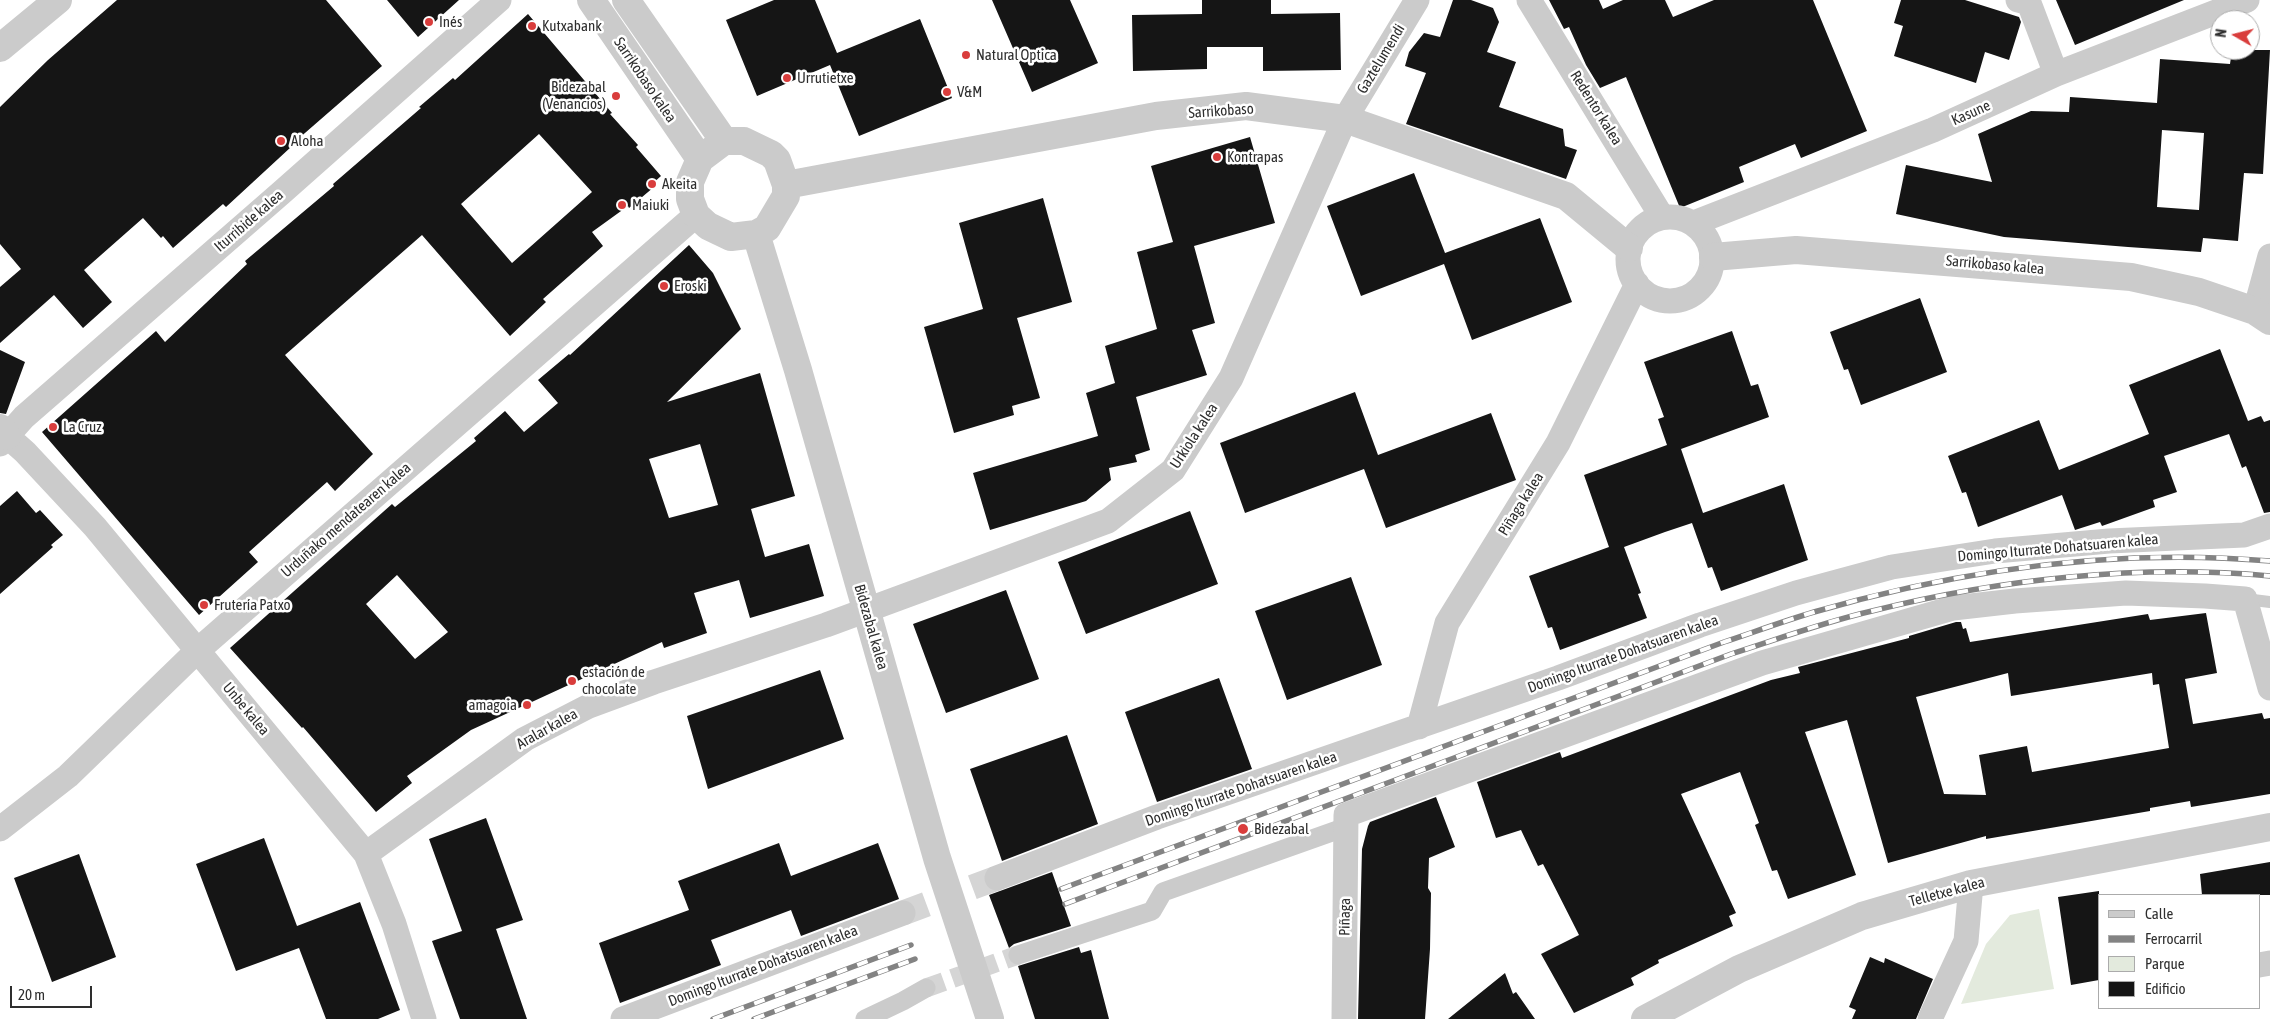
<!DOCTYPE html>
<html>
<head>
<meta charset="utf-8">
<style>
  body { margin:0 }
  #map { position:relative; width:2270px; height:1019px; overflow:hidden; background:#fff; font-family:"Asap Condensed",sans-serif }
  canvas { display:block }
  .legend { position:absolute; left:2098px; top:894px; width:162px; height:115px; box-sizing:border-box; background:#fff; border:1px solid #ababab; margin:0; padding:6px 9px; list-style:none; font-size:15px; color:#2e2e2e }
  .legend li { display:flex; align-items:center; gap:10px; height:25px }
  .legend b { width:25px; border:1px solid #ababab }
  .north { position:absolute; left:2210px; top:10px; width:50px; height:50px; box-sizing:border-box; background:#fff; border:1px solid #ababab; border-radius:50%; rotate:278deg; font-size:14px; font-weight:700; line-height:20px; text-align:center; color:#2e2e2e }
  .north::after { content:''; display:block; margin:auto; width:18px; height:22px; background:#d93d3c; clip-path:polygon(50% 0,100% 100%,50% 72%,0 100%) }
  .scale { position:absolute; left:10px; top:986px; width:82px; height:22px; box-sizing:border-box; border:2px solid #2e2e2e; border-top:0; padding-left:6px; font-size:15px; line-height:18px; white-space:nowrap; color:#2e2e2e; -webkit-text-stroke:4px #fff; paint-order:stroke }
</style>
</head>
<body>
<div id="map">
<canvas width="2270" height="1019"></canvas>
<ul class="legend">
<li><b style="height:6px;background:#cbcbcb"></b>Calle</li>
<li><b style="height:6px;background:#838383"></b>Ferrocarril</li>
<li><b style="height:14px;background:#e3eadd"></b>Parque</li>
<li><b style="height:14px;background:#151515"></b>Edificio</li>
</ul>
<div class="north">N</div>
<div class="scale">20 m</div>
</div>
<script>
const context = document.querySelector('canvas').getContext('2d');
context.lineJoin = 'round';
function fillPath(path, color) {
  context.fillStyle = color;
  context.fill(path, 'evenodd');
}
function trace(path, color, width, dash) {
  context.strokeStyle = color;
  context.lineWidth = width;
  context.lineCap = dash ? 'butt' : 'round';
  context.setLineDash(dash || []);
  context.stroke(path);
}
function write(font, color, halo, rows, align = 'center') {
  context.font = font + ' "Asap Condensed",sans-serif';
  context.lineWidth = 5;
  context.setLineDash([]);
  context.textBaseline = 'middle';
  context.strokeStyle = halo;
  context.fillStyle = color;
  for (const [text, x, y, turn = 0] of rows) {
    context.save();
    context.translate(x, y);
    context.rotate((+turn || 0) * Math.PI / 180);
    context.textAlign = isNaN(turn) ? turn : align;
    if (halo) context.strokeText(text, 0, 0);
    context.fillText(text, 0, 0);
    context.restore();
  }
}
fillPath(new Path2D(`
  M2039 909 2054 989 1961 1004 1986 944 2010 915Z`), '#e3eadd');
fillPath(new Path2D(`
  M117 0H326L382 66 290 146 291 147 226 207 223 204 173 248 163 236 161 238 143 218 84 270 112 302 83 328 54 295 0 343V287L21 269 0 244V107L48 60Z
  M387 0H459L418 37Z
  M774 0H815L837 53 920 19 952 98 859 136 830 65 757 96 726 20Z
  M992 0H1070L1098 63 1032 92Z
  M1202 0H1271V14L1340 13 1341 70 1263 71V47H1207V69L1133 71 1132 15 1202 14Z
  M1453 0H1471L1493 8 1499 22 1487 52 1516 62 1499 107 1563 129 1565 146 1577 150 1566 179 1406 124 1426 73 1405 66 1409 52 1424 33 1440 37Z
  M1549 0H1599L1603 9 1623 0H1665L1673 17 1714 0H1813L1867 131 1801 158 1795 144 1739 167 1744 182 1680 208 1626 77 1600 88 1586 65 1569 27 1564 29Z
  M1901 0H1965L2019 17 2021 22 2009 60 1985 52 1976 83 1894 56 1903 26 1894 23Z
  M2056 0H2184L2075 45Z
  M528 14 612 113 610 114 638 145 636 147 661 176 652 184 654 187 629 208 628 206 592 232 603 246 543 299 546 302 510 336 422 235 285 355 373 454 335 491 327 482 249 552 258 562 199 615 42 432 156 331 165 342 247 264 245 261 334 186 333 184 421 108 419 107 453 78 455 80ZM539 134 592 192 512 263 461 204Z
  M2232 50H2270L2263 174 2244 173 2238 241 2203 238 2201 252 2128 247 2004 237 1896 214 1906 165 1992 182 1978 134 2031 111 2069 112 2070 97 2157 103 2160 59 2230 64ZM2162 130 2204 133 2199 210 2157 207Z
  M1250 137 1275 223 1194 246 1215 323 1192 330 1207 375 1136 397 1150 450 1135 455 1137 462 1109 468 1111 480 1086 501 990 530 973 473 1098 436 1086 393 1115 383 1105 346 1157 329 1137 252 1173 242 1151 166Z
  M1414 173 1445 253 1540 218 1572 302 1472 340 1444 264 1361 296 1327 206Z
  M1043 198 1072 302 1017 318 1040 398 1012 406 1014 415 954 433 924 327 983 309 959 223Z
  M689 245 713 273 741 329 667 402 760 373 795 496 751 509 765 557 809 544 824 596 750 618 739 580 694 593 707 633 664 648 662 642 471 730 407 776 412 783 376 812 303 727 302 728 230 648 392 504 395 507 476 441 474 438 505 411 524 432 558 403 538 380 569 354 570 355ZM700 444 718 505 669 518 649 459ZM397 575 448 632 415 659 366 604Z
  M1920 298 1947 372 1861 405 1848 369 1844 370 1830 332Z
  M1732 331 1751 386 1758 384 1769 417 1681 449 1703 513 1784 484 1808 560 1721 591 1712 567 1708 568 1692 523 1665 532 1624 547 1641 593 1638 594 1647 618 1560 650 1552 627 1548 628 1529 576 1609 547 1584 475 1667 445 1658 419 1664 417 1644 362Z
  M2220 349 2248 421 2261 416 2264 422 2270 420V512L2264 513 2246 466 2242 468 2229 434 2164 456 2177 492 2153 500 2155 507 2102 526 2100 522 2075 530 2062 495 1978 527 1966 492 1962 493 1948 456 2039 420 2059 470 2149 434 2129 385Z
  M0 350 25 362 6 414 0 413Z
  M1355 392 1378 455 1491 413 1516 480 1386 528 1364 469 1245 513 1220 443Z
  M17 491 36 513 40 510 63 535 51 545 53 547 0 594V506Z
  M1190 511 1218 584 1086 634 1058 562Z
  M1351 577 1382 665 1287 700 1255 611Z
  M1006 590 1039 679 946 713 913 624Z
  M2206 613 2217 673 2185 679 2193 724 2262 713 2264 719 2270 718V794L2191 807 2190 801 2150 808V811L1986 839V836L1888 863 1847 720 1805 732 1856 875 1788 899 1777 870 1772 871 1755 825 1759 823 1740 772 1681 794 1736 913 1729 916 1733 926 1658 960 1659 963 1631 978 1634 985 1574 1013 1541 954 1579 935 1543 864 1538 866 1521 830 1496 838 1477 782 1560 752 1562 758 1771 680 1800 673 1798 667 1909 638V636L1956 622H1961L1963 629 1966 628 1970 642 2148 614 2150 620ZM2008 673 2011 696 2152 673 2153 685 2159 684 2169 748 2032 772 2027 746 1979 755 1986 795 1944 794 1916 697Z
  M820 670 844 739 708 789 687 716Z
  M1219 678 1252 769 1157 802 1125 712Z
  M1067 735 1098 824 1002 861 970 769Z
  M1436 797 1455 847 1429 858 1428 888 1431 893 1430 949 1425 1019H1358L1362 849 1368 826 1370 822Z
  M486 818 523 920 496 929 527 1019H460L432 941 462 931 429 839Z
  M264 838 297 926 360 902 400 1010 378 1019H326L299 948 236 971 196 864Z
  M779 843 791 876 878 843 899 899 801 936 791 910 711 940 721 965 620 1003 599 943 689 910 678 881Z
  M79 854 116 957 52 982 14 878Z
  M2270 862V895H2202L2200 874Z
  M1052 872 1071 926 1014 944 1009 948 989 895Z
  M2099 891V980L2071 985 2058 897Z
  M1079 947 1081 953 1091 950 1109 1019H1035L1018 966Z
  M1870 957 1884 963 1885 958 1933 979 1916 1019H1852L1856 1010 1849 1007Z
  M1505 973 1513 994 1516 992 1535 1019H1448Z`), '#151515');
trace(new Path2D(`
  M926 988 1018 955`), '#d5d5d5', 19, [19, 9]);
trace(new Path2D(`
  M903 913 997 878`), '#d5d5d5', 25, [25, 12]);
trace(new Path2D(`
  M2245 599 2270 602`), '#cbcbcb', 12);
trace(new Path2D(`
  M1018 955 1152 911 1163 892 1346 827
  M865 1019 903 1001 926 988`), '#cbcbcb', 19);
trace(new Path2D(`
  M1529 0 1662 217
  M2018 0 2029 3 2056 74
  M1628 259a42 42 0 1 1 84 0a42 42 0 1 1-84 0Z
  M1694 223 1933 130 2056 74 2247 0
  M2255 311 2270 256
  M7 436 25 452 95 527 366 854 394 924 424 1019
  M0 444 24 417 281 193 499 0
  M1419 727 1447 623 1558 443 1637 284
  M0 829 68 776 197 651 696 215
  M366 854 525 739 589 706 654 682 826 625 1108 521 1173 470 1231 378 1345 119 1417 0
  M997 878 1157 817 1558 678 1700 625 1796 593 1892 567 1995 551 2109 541 2244 535 2270 526
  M2259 965 2270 963
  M623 1019 903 913
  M1344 1019 1346 815 1762 663 1953 608 2015 601 2126 593 2205 596 2245 599 2270 688
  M1930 1019 1966 941 1971 884`), '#cbcbcb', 25);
trace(new Path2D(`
  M591 0 700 159
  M626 0 724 141
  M0 48 58 0
  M724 141H744L771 154 777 160 786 185V196L767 228 756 234 731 237 708 226 696 215 690 199V182L700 159Z
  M786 185 1156 116 1246 106 1345 119 1566 196 1629 248
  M756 234 798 370 937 858 990 1019
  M1713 257 1796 250 2131 277 2199 292 2255 311 2270 321
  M0 428 7 436
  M1645 1019 1739 969 1862 916 1971 884 2270 827`), '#cbcbcb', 28);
const rail = new Path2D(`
  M1061 889 1724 642C1754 632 1784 621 1814 612 1962 569 2116 548 2270 561
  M1065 904 1731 654C1778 639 1824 622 1872 611 2000 579 2138 564 2270 576
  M713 1019 911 945
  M754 1019 915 959`);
trace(rail, '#838383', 5.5);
trace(rail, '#fff', 4, [11]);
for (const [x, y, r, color] of [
  [429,22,5,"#d93d3c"],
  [532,26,5,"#d93d3c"],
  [966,55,5,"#d93d3c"],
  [787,78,5,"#d93d3c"],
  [947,92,5,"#d93d3c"],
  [616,96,5,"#d93d3c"],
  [281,141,5,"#d93d3c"],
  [1217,157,5,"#d93d3c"],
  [652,184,5,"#d93d3c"],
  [622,205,5,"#d93d3c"],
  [664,286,5,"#d93d3c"],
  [53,427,5,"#d93d3c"],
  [204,605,5,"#d93d3c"],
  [572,681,5,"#d93d3c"],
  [527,705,5,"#d93d3c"],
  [1243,829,6,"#d93d3c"]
]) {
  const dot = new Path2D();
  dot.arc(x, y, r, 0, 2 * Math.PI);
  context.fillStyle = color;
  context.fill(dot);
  trace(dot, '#fff', 2);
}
write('15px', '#2e2e2e', '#fff', [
  ["Inés",439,22],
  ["Kutxabank",542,26],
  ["Natural Optica",976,55],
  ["Urrutietxe",797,78],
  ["Bidezabal",606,87,"right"],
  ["(Venancios)",606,104,"right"],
  ["V&M",957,92],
  ["Aloha",291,141],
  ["Kontrapas",1227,157],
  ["Akeita",662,184],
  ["Maiuki",632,205],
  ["Eroski",674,286],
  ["La Cruz",63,427],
  ["Frutería Patxo",214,605],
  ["estación de",582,672],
  ["chocolate",582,689],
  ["amagoia",517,705,"right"],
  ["Bidezabal",1254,829]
], 'left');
write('15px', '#2e2e2e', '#fff', [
  ["Gaztelumendi",1381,59,-59],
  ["Sarrikobaso kalea",645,80,56],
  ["Redentor kalea",1596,108,58],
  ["Sarrikobaso",1221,111,-4],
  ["Kasune",1971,113,-24],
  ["Iturribide kalea",249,221,-41],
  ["Sarrikobaso kalea",1995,265,5],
  ["Urkiola kalea",1194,436,-57],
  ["Piñaga kalea",1521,504,-58],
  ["Urduñako mendatearen kalea",346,520,-41],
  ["Domingo Iturrate Dohatsuaren kalea",2058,548,-5],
  ["Bidezabal kalea",871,627,74],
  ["Domingo Iturrate Dohatsuaren kalea",1623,654,-20],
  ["Unbe kalea",246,709,50],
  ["Aralar kalea",547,729,-29],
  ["Domingo Iturrate Dohatsuaren kalea",1241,789,-19],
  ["Telletxe kalea",1947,892,-15],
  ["Piñaga",1345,917,-89],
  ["Domingo Iturrate Dohatsuaren kalea",763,966,-21]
]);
</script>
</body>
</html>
